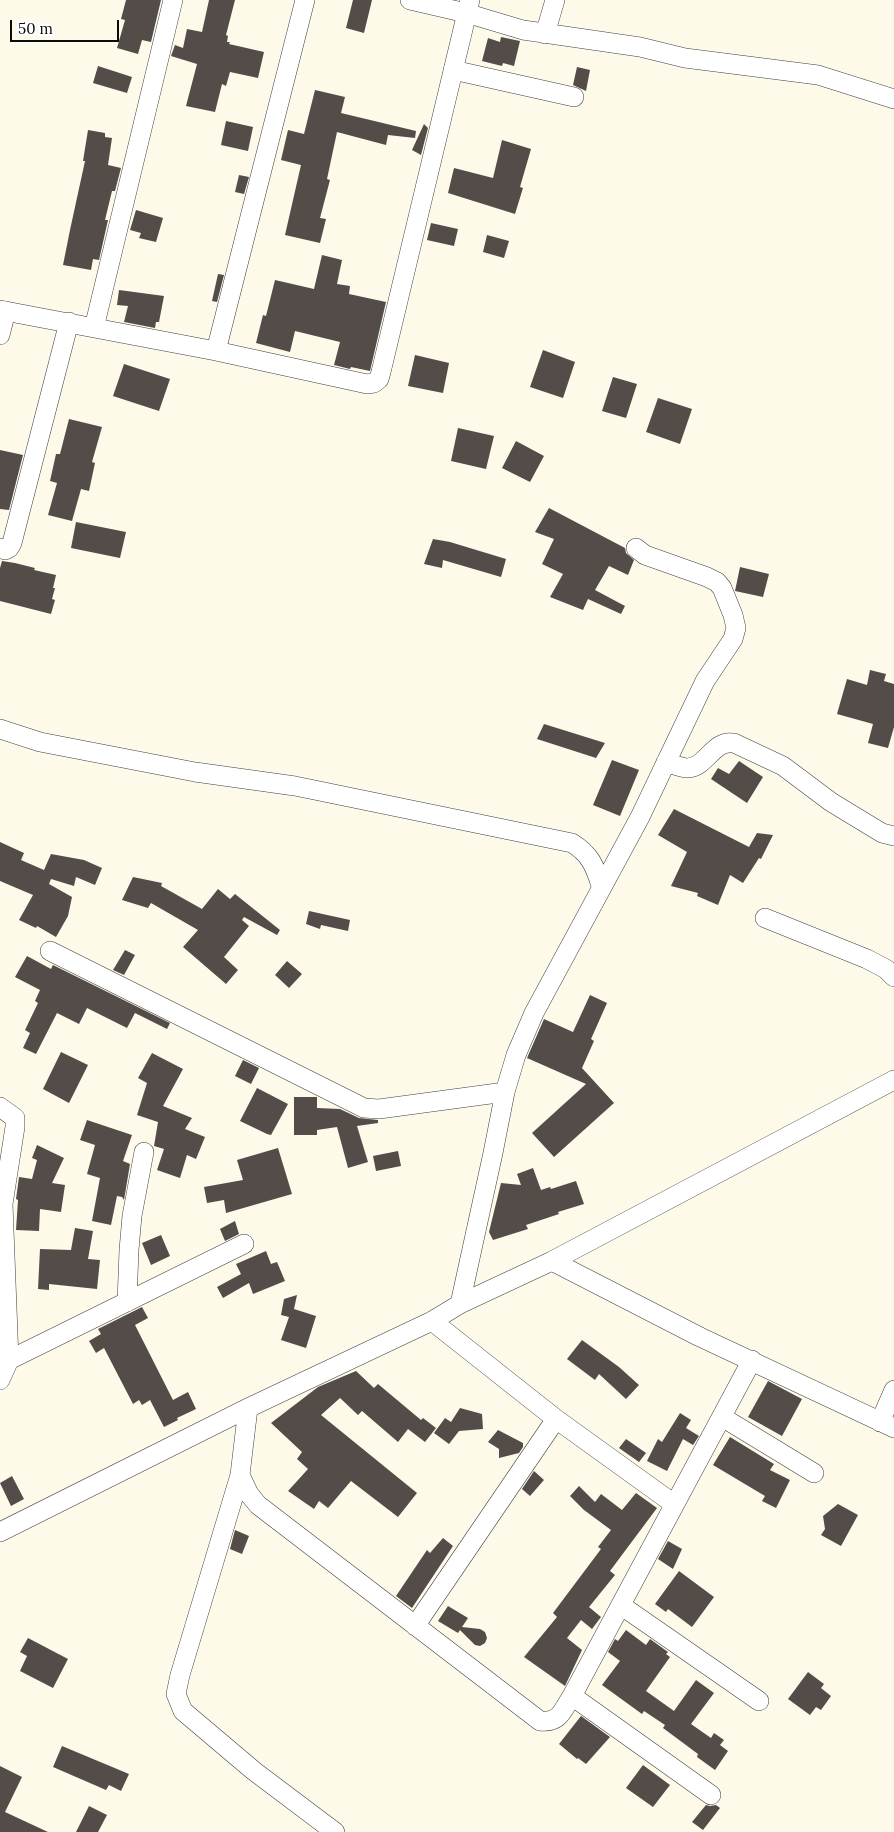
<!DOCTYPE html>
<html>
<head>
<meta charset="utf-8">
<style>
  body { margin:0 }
  #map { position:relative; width:894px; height:1832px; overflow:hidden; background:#fefaea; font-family:Lora,serif }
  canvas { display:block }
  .scale { position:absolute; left:10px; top:20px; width:109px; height:22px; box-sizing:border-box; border:2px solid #0b0b0b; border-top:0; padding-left:6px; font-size:15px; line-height:18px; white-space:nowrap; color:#0b0b0b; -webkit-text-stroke:4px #fff; paint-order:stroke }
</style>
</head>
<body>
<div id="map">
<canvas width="894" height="1832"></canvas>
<div class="scale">50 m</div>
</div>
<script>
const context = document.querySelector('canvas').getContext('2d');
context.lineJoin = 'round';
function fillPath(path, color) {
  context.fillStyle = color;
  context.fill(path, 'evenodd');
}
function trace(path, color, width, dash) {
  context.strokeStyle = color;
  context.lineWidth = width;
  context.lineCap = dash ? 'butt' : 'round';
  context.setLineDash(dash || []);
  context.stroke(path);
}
fillPath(new Path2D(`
  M126 0H161L151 42 142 40 138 54 117 48 125 20 121 19Z
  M209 0H235L226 35 228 36 227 42H230L229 44 264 52 258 78 230 72 226 86 222 84 215 112 186 106 197 64 171 56 175 45 183 48 187 29 202 32Z
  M353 0H372L364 33 346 28Z
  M501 37 520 41 514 66 503 63 502 66 482 61 488 38 500 42Z
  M98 66 132 77 127 93 93 83Z
  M577 67 590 70 586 91 573 85Z
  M315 90 345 97 341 113 416 131 415 138 388 135 386 145 337 132 327 179 330 180 320 218 326 219 320 243 285 235 301 165 281 160 288 130 304 134Z
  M226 121 253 127 248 151 221 145Z
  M424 124 428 128 421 155 412 150Z
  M88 130 105 133V137L112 138 108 165 121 168 115 191H112L105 220H108L99 260 93 259 91 270 63 265 70 230 85 161H83Z
  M502 140 531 149 520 187 523 188 515 214 448 193 454 168 493 178Z
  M239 175 249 177 244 194 235 192Z
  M136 210 163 218 156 242 139 238 141 233 130 230Z
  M431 223 458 229 454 246 427 240Z
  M487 235 509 241 504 258 483 252Z
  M322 255 342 260 337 284 350 286 349 294 386 302 370 371 351 367 350 369 334 365 340 342 295 331 290 352 256 343 263 315 266 316 275 280 314 289Z
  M218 274 224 275 217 302 212 301Z
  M119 290 164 296 159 322H156L155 328 124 322 128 306 117 305Z
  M543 350 575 362 563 398 530 387Z
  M415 355 449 363 443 393 408 386Z
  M124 364 170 379 159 411 113 396Z
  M613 377 637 384 626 418 602 411Z
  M658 398 692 409 680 444 646 432Z
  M69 419 102 427 92 462 95 463 89 491 81 489 72 521 48 515 57 483 50 481 56 454H60Z
  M458 428 494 436 486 469 451 461Z
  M516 441 544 456 530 482 502 468Z
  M0 450 23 455 9 510 0 509Z
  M549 508 625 548 626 553 634 560 628 575 609 566 595 590 625 606 621 614 588 599 583 610 550 597 563 574 542 564 554 539 535 532Z
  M76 522 126 532 120 558 71 548Z
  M433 539 450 542 506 559 501 577 443 560 442 568 424 564Z
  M2 561 15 563 35 568 34 570 56 575 53 588H55L52 599 55 600 51 614 0 601V568Z
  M740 567 769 574 763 597 735 591Z
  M870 670 886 674 884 681 894 684V727L888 748 868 743 873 724 837 714 847 679 867 685Z
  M544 724 605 743 596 758 537 739Z
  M612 760 639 770 620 816 593 805Z
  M739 761 763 777 747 803 711 779 718 768 729 774Z
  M674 809 749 847 757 833 773 835 761 859 759 858 743 883 730 875 718 905 697 896 698 893 671 886 687 852 658 835Z
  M0 842 24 853 21 860 44 870 51 854 84 860 102 868 95 885 76 877 74 886 51 879 49 884 72 897 68 916 56 937 37 926 36 928 19 920 33 895 0 881Z
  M133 877 162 883 161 886 202 909 218 889 230 899 235 894 280 930 277 935 244 917 242 920 249 926 224 957 238 970 226 984 183 947 198 930 151 903 148 908 122 900Z
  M309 911 350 920 348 931 321 925 320 929 306 924Z
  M125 950 135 955 124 975 113 970Z
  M27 956 51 969 53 965 170 1023 167 1029 135 1013 127 1028 87 1008 79 1024 57 1013 36 1054 23 1048 30 1033 25 1030 38 1003 35 1001 40 990 15 977Z
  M287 961 302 974 289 988 275 975Z
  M590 995 607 1003 591 1039 594 1041 582 1068 614 1103 554 1157 532 1133 586 1084 527 1058 544 1019 573 1032Z
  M61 1052 88 1065 69 1103 43 1089Z
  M152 1053 183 1069 163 1106 192 1118 185 1129 205 1137 196 1159 187 1155 180 1178 157 1170 164 1149 154 1146 158 1122 137 1115 147 1083 138 1078Z
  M243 1060 259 1068 251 1084 235 1076Z
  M257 1088 288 1104 271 1135 267 1134 240 1121Z
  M294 1097H317V1108L340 1109 359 1118 378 1120V1123L357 1126 368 1162 348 1168 337 1127 317 1130V1135H294Z
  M87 1120 132 1135 123 1161 130 1164 124 1200 122 1197 117 1196 111 1225 92 1221 100 1178 87 1174 95 1145 80 1140Z
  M37 1145 64 1158 52 1183 65 1185 61 1212 40 1209 39 1231 16 1230 18 1200 16 1199 19 1177 32 1179 37 1160 32 1158Z
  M278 1148 292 1194 226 1213 224 1200 207 1203 204 1187 243 1180 237 1160Z
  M398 1151 401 1166 376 1171 373 1156Z
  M533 1168 541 1190 550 1187 551 1189 576 1181 584 1204 558 1212 559 1214 526 1225 528 1229 493 1240 489 1232 501 1183 521 1185 517 1174Z
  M235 1221 239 1234 225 1241 220 1229Z
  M75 1228 93 1231 88 1259 100 1260 97 1289 49 1284V1290L38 1289 40 1249 71 1250Z
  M161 1235 170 1256 151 1265 142 1243Z
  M266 1251 271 1264 277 1262 285 1281 253 1294 249 1283 223 1298 217 1287 241 1274 236 1264Z
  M297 1295 294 1309 316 1316 306 1348 281 1340 289 1317 281 1315 284 1299Z
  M142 1307 148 1318 135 1325 173 1400 188 1392 196 1409 177 1418 178 1420 164 1427 150 1400 142 1405 139 1400 133 1404 104 1348 96 1353 89 1341 101 1334 98 1329Z
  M582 1340 619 1367 639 1385 626 1399 599 1374 595 1380 567 1359Z
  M356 1371 374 1388 378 1384 421 1420 423 1418 436 1428 425 1442 408 1429 398 1442 362 1411 358 1415 340 1398 321 1415 417 1493 398 1517 351 1481 328 1508 319 1501 314 1509 288 1491 308 1469 297 1459 302 1452 271 1423 318 1387Z
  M768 1381 802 1399 782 1436 748 1417Z
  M460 1408 482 1414 483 1429 459 1431 449 1444 434 1433 445 1418 451 1422Z
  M680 1413 691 1420 686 1428 699 1436 693 1445 683 1439 667 1471 647 1461 658 1439 662 1442Z
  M498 1430 523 1443V1447L519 1453 499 1458V1449L488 1442Z
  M730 1437 774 1464 770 1470 790 1480 776 1508 762 1501 765 1496 713 1465Z
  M626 1439 646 1453 639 1462 619 1448Z
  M534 1471 544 1480 530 1496 522 1489Z
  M12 1476 24 1499 11 1506 0 1483Z
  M579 1486 595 1502 601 1494 622 1510 636 1493 657 1508 610 1571 615 1575 589 1607 601 1617 592 1629 581 1620 567 1638 582 1650 565 1686 524 1657 557 1617 553 1613 601 1549 598 1547 611 1530 584 1510 570 1496Z
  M838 1504 858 1515 841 1546 821 1535 825 1529 823 1516Z
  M235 1530 249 1536 242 1554 230 1549Z
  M443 1538 453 1546 412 1608 396 1596 427 1550 430 1553Z
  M668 1541 682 1549 673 1569 658 1559Z
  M679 1571 714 1597 692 1627 668 1609 666 1612 655 1604Z
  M448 1606 468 1618 462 1627 480 1629 485 1632 487 1638 485 1643 480 1646 475 1645 460 1630 458 1633 438 1621Z
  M626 1630 646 1645 650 1639 668 1652 666 1654 670 1657 646 1691 674 1711 696 1680 714 1693 691 1724 711 1738 714 1733 724 1740 720 1745 728 1751 715 1770 697 1757 698 1754 663 1728 665 1725 644 1711 642 1714 602 1685 620 1661 608 1652 615 1639 618 1641Z
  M28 1638 68 1659 53 1688 20 1671 27 1656 20 1652Z
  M808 1672 824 1684 821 1688 831 1696 821 1710 816 1707 810 1715 788 1699Z
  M581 1716 610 1737 586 1764 578 1758 577 1759 559 1744Z
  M62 1746 129 1774 121 1791 109 1785 106 1790 53 1767Z
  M643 1765 670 1785 653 1807 626 1788Z
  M0 1766 22 1777 5 1812 48 1832H0Z
  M706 1805 710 1806 716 1805 720 1808 703 1830 692 1822Z
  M89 1806 107 1815 98 1832H76Z`), '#534c48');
const minor = new Path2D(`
  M410 0 466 13 523 30 640 47 685 58 818 75 894 99
  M545 34 555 0
  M453 70 574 97
  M0 310 216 351 367 384 374 383 379 379 381 372 470 0
  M94 328 173 0
  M0 335 6 311
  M216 351 305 0
  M0 548 5 550 9 548 12 543 69 322
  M0 729 40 742 195 772 295 786 572 843C590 854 595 866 601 886
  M666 762C672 764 680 767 686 768 706 769 713 739 734 743L783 766 831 802 882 833 894 836
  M765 918 867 959 886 969 894 977
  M50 951 364 1108 379 1109 505 1092
  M0 1107 15 1118V1127L3 1204 9 1360 0 1380
  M552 1261 700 1337 894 1428
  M127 1302 129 1250 132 1216 144 1152
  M460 1304 493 1153 505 1092 516 1055 534 1013 640 817 705 681 733 639 736 628 733 615 722 588 717 582 707 577 645 555 636 548
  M432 1321 556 1419 674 1504
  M9 1360 244 1244
  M248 1408 240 1475 249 1494 258 1505 540 1721C560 1723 562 1711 572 1696L752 1360
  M722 1417 814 1473
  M880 1422 894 1390
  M240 1475 180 1675 176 1694 183 1711 254 1771 335 1832
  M0 1532 248 1408 432 1321 460 1304 552 1261 894 1080
  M622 1606 759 1701
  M415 1626 556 1419
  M572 1696 711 1795`);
trace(minor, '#3e3e3e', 20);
trace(minor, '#fff', 19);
</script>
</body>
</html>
